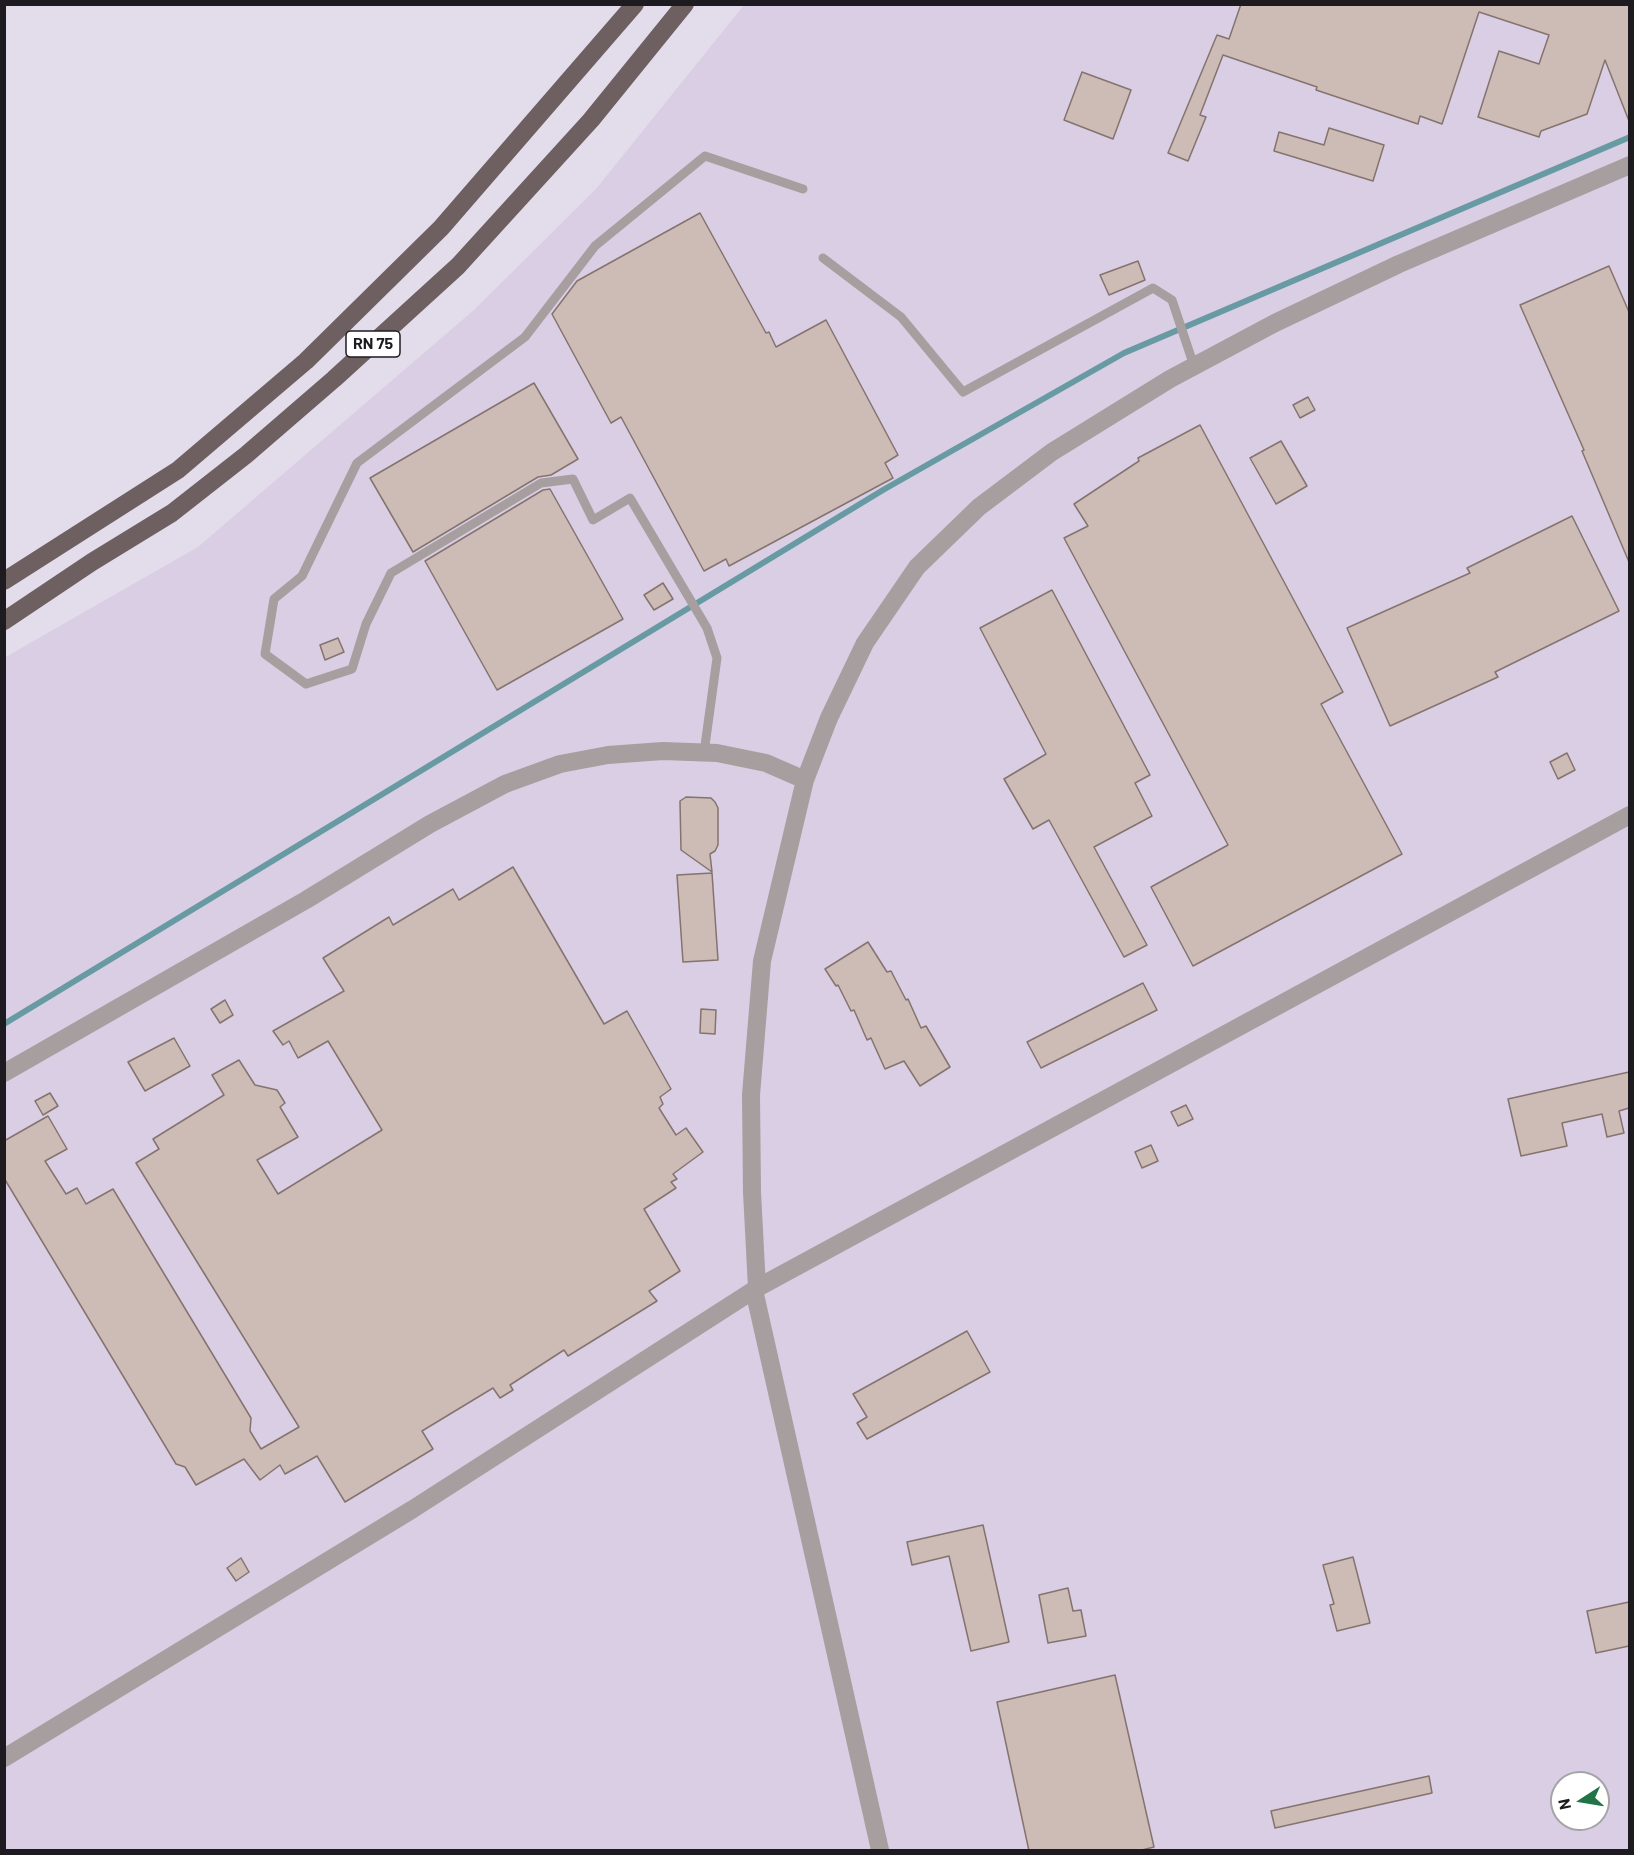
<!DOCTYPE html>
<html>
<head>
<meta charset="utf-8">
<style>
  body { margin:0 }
  #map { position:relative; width:1634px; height:1855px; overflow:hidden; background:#e3dceb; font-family:Barlow,sans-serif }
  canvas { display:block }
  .frame { position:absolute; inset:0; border:6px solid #1e1b20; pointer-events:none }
  .north { position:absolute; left:1550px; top:1771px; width:60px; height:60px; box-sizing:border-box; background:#fff; border:2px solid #a5a4a6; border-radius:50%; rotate:258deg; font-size:16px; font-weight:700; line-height:24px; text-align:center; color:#1e1b20 }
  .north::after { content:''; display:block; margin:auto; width:21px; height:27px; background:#217447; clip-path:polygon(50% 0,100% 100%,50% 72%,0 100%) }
</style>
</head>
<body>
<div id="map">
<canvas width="1634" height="1855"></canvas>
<div class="frame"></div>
<div class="north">N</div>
</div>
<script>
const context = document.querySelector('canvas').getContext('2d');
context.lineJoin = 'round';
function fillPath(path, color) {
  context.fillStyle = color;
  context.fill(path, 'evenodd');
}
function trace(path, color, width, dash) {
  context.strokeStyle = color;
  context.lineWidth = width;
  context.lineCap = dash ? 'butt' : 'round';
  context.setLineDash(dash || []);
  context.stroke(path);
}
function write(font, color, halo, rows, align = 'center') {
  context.font = font + ' Barlow,sans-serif';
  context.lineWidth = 4.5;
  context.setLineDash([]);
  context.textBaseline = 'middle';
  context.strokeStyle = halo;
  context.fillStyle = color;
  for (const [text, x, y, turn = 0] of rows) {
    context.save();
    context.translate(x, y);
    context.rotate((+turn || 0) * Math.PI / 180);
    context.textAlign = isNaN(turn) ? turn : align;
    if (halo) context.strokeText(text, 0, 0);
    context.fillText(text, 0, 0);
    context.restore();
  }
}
fillPath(new Path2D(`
  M744 5H1629V1850H5L4 658 198 547 474 310 596 189ZM1562 1783H1598V1819H1562Z`), '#d9cee3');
trace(new Path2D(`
  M4 1024 883 490 1124 353 1630 137`), '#689aa4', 6);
const building = new Path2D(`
  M1241 4H1629V121L1605 60 1587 114 1541 131 1539 137 1478 117 1499 51 1539 64 1549 35 1479 12 1442 124 1420 116 1418 124 1316 90 1317 87 1223 55 1200 115 1206 117 1188 161 1168 153 1217 35 1229 39Z
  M1082 72 1131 90 1113 139 1064 120Z
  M1329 128 1384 145 1373 181 1274 151 1279 132 1324 145Z
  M700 213 766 333 769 332 776 347 826 320 898 455 885 463 893 478 729 566 726 559 704 571 621 417 611 423 552 314 577 281Z
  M1138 261 1145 280 1109 295 1100 275Z
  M1609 266 1629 312V562L1582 451 1584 450 1520 305Z
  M534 383 578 459 551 475 538 477 413 552 370 478Z
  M1308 397 1315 410 1300 418 1293 405Z
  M1200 425 1343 692 1321 704 1402 854 1193 966 1151 887 1228 845 1064 538 1088 526 1074 504 1139 461 1138 458Z
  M1281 441 1307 486 1276 504 1250 458Z
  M550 489 623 619 497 690 425 561 543 490Z
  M1572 516 1619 611 1495 672 1498 677 1390 726 1347 628 1470 573 1467 568Z
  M663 583 673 599 654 610 644 595Z
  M1052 590 1150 775 1135 783 1152 816 1094 847 1147 945 1124 957 1049 820 1033 829 1004 779 1046 754 980 628Z
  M338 638 344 652 325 660 320 645Z
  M1567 753 1575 770 1558 779 1550 762Z
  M686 797 711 798 715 802 718 808V845L715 851 710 854 712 872 681 850 680 801Z
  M513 867 604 1024 627 1011 671 1089 660 1097 663 1104 659 1108 676 1135 686 1128 703 1152 673 1174 677 1179 671 1182 676 1188 644 1209 680 1271 649 1291 657 1301 568 1356 564 1350 510 1385 513 1390 500 1398 493 1388 422 1431 433 1449 345 1502 317 1456 285 1474 280 1465 260 1480 244 1459 196 1485 185 1467 176 1464 4 1178V1141L48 1116 67 1149 45 1161 66 1194 77 1188 86 1204 113 1189 251 1418 250 1431 261 1449 299 1427 136 1163 159 1149 153 1139 224 1095 212 1075 239 1060 255 1085 277 1090 285 1103 280 1107 298 1137 257 1160 278 1194 382 1130 328 1041 298 1058 289 1041 283 1045 273 1031 344 991 323 958 389 917 393 925 453 889 459 900Z
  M712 873 718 960 683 962 677 875Z
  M868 942 887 972 891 971 906 1000 908 999 921 1028 926 1026 950 1067 920 1086 904 1061 885 1069 871 1038 867 1040 854 1010 851 1011 838 985 836 986 825 969Z
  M1143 983 1157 1010 1041 1068 1027 1042Z
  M225 1000 233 1015 220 1023 211 1009Z
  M701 1009 716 1010 715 1034 700 1033Z
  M174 1038 190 1066 145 1091 128 1062Z
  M1629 1072V1108L1619 1111 1624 1133 1607 1137 1602 1114 1562 1123 1567 1146 1521 1156 1508 1099Z
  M50 1093 58 1106 43 1115 35 1101Z
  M1186 1105 1193 1119 1178 1126 1171 1112Z
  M1151 1145 1158 1161 1142 1168 1135 1152Z
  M967 1331 990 1372 867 1439 857 1423 867 1417 853 1394Z
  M983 1525 1009 1642 971 1651 949 1556 912 1565 907 1542Z
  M1353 1557 1370 1623 1337 1631 1330 1605 1334 1604 1323 1565Z
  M241 1558 249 1572 236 1581 227 1568Z
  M1068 1588 1073 1611 1081 1610 1086 1636 1048 1643 1039 1595Z
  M1629 1602V1646L1596 1653 1587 1611Z
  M1115 1675 1154 1847 1138 1851H1029L997 1702Z
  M1429 1776 1432 1793 1275 1828 1271 1811Z`);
fillPath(building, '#cdbbb6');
trace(building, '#84736f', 1.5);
trace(new Path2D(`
  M823 258 901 317 963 392 1153 288 1172 300 1194 366
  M704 753 717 658 707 628 630 498 593 520 573 479 541 483 391 573 366 624 352 669 306 684 265 654 274 599 302 576 357 463 525 337 595 246 705 156 803 189`), '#a79e9f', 9);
trace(new Path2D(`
  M805 780 829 718 865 643 917 567 979 507 1052 452 1170 379 1275 323 1399 264 1630 165
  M4 1073 306 900 430 824 505 784 560 764 608 755 663 751 717 753 766 763 805 780 762 961 751 1095 752 1192 757 1288
  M754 1290 880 1850
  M4 1758 413 1509 757 1288 1630 815`), '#a79e9f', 18);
trace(new Path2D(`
  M4 581 178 470 306 361 441 228 635 4
  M4 621 92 562 172 513 246 455 334 379 458 266 591 120 685 4`), '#6e6060', 18);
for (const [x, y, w] of [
  [373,344,54]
]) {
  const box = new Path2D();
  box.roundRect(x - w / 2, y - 13, w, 26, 4.5);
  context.fillStyle = '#fff';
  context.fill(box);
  trace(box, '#1e1b20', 1.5);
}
write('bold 16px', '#1e1b20', null, [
  ["RN 75",373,344]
]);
</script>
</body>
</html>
